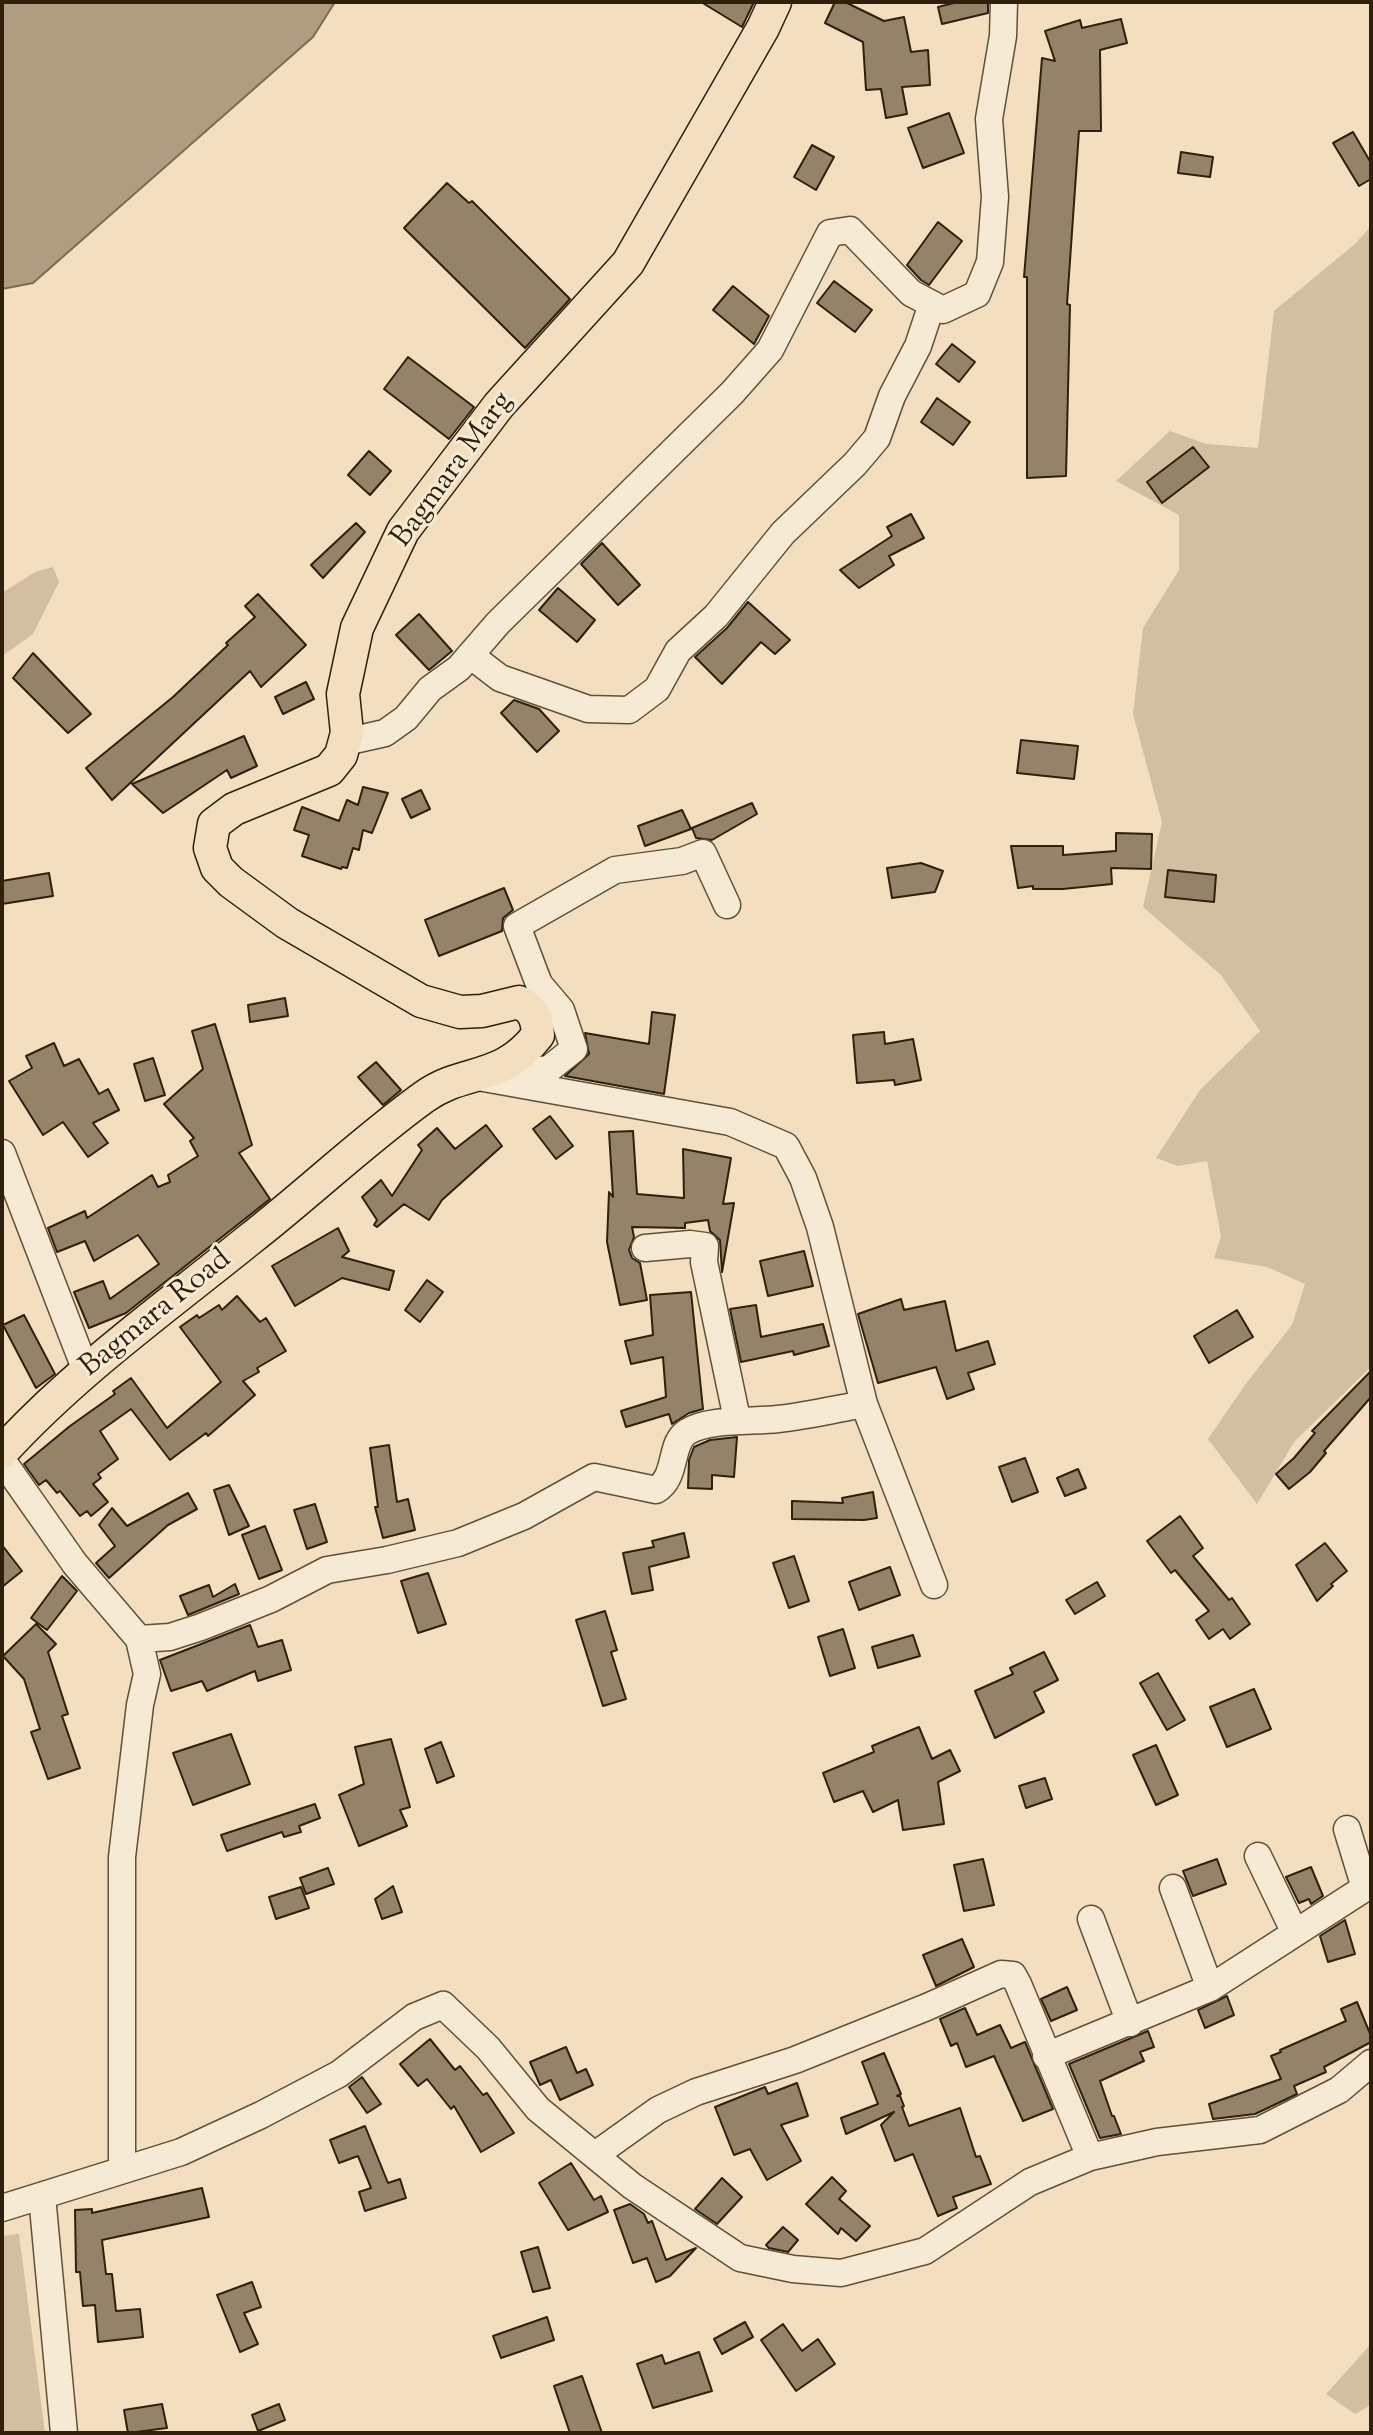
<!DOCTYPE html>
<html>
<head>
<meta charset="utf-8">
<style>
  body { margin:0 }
  #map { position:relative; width:1373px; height:2435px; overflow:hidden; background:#f3debf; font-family:"Sorts Mill Goudy",serif }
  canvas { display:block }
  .frame { position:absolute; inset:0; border:4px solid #2e200a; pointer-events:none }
</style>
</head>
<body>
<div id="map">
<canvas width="1373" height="2435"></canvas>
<div class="frame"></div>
</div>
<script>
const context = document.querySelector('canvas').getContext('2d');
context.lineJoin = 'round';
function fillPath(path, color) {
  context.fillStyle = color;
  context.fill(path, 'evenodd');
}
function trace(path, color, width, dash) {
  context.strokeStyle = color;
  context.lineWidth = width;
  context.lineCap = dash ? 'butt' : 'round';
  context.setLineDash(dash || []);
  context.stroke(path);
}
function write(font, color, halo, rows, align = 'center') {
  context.font = font + ' "Sorts Mill Goudy",serif';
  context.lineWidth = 6;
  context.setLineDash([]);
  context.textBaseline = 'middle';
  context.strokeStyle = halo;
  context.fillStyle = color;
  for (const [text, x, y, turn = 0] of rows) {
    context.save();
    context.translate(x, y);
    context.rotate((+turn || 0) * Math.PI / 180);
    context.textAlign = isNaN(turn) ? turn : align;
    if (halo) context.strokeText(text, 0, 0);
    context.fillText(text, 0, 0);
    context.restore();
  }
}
fillPath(new Path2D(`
  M1371 226V1367L1294 1442 1257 1504 1208 1439 1245 1385 1292 1325 1305 1284 1267 1267 1214 1258 1221 1236 1207 1161 1178 1166 1156 1158 1200 1090 1260 1031 1221 975 1143 907 1162 822 1133 714 1143 628 1179 570V515L1116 481 1170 431 1206 444 1258 448 1274 311 1356 243Z
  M53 567 59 582 33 634 2 656V593L35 572Z
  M19 2234 45 2433H2V2236Z
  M1371 2344V2405L1355 2414 1326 2394Z`), '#d2bea0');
const water = new Path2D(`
  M2 2H335L313 37 33 283 2 289Z`);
fillPath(water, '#b09d81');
trace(water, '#7c6b51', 2);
const building = new Path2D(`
  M701 2H754L742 27Z
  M835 2H845L884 21 904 17 911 52 928 50 930 85 902 87 907 114 886 118 881 89 866 90 863 42 825 23Z
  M958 2H988V13L942 24 938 7Z
  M1121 19 1127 43 1100 50 1101 131H1079L1067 304 1070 305 1066 476 1027 478V277H1024L1042 58 1055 61 1045 31 1080 20 1082 28Z
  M949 113 964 153 923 168 908 128Z
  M1353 132 1371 163V179L1359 186 1333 143Z
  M812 145 834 157 816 190 794 177Z
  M1181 152 1213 157 1210 177 1178 173Z
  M447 183 469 203 472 201 570 299 525 348 404 228Z
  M938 222 962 241 929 285 921 280 907 265Z
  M834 281 872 310 855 332 817 303Z
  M733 286 769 316 754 344 713 310Z
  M952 344 975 362 959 382 936 364Z
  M408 357 474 407 449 439 384 389Z
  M937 398 970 422 953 445 921 422Z
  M1193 447 1209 467 1162 503 1147 482Z
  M369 451 391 471 370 495 348 475Z
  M911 514 924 538 889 556 894 565 859 588 840 570 892 536 887 527Z
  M356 523 365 532 323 578 311 565Z
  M602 543 640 585 618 605 581 564Z
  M558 588 595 620 577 642 539 610Z
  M258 594 306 645 261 687 250 671 112 800 86 768 173 697 228 645 226 643 255 617 245 606Z
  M748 602 790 640 775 654 761 642 722 684 695 657 727 628Z
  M419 614 452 651 429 670 396 635Z
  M33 653 91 714 68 733 13 678Z
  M306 682 314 699 283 714 275 697Z
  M514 700 539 709 559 731 537 752 501 713Z
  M244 736 257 766 231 778 227 770 163 813 132 784Z
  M1021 740 1078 746 1074 779 1017 773Z
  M363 787 388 793 372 833 363 830 359 850 353 848 347 868 342 867 341 869 302 856 309 835 294 830 302 807 339 821 347 800 358 805Z
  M421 790 430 809 411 818 402 799Z
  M752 803 757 814 712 840 696 838 692 828Z
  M682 810 691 829 645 846 638 826Z
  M1116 833 1152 834 1151 869 1111 868 1112 884 1063 889H1033V886L1018 888 1011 846H1063V855L1116 851Z
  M921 863 943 871 935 892 892 898 887 868Z
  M1168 870 1216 875 1214 902 1165 897Z
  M49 873 53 896 2 904V881Z
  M504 888 513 910 503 918 502 931 439 956 425 920Z
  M285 998 288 1016 250 1022 248 1005Z
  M652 1012 675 1015 664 1094 565 1076 589 1054 585 1033 649 1044Z
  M215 1024 252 1145 239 1153 270 1199 126 1313 89 1328 74 1292 103 1281 110 1299 159 1264 138 1235 94 1261 85 1241 57 1252 48 1228 85 1211 87 1218 152 1175 158 1187 170 1182 168 1175 198 1156 190 1141 194 1138 164 1104 203 1069 192 1031Z
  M884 1032 885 1044 913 1039 921 1080 895 1085 894 1080 857 1083 853 1035Z
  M54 1043 64 1066 79 1059 99 1094 108 1089 119 1110 93 1123 108 1143 88 1157 63 1122 43 1135 9 1081 32 1068 26 1056Z
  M153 1058 165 1095 145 1101 134 1064Z
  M376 1062 401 1090 383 1105 358 1077Z
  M550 1116 573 1146 556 1159 533 1129Z
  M486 1125 502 1146 442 1200 429 1220 404 1204 377 1227 374 1225 377 1220 362 1197 381 1180 392 1196 422 1150 418 1145 437 1128 455 1149Z
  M633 1131 637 1194 684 1198 683 1149 731 1158 723 1204 734 1203 722 1272 720 1240 710 1231 708 1220 685 1223V1228L632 1227 634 1237 629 1250 632 1258 640 1263 647 1300 620 1305 607 1242 609 1192 613 1197 609 1132Z
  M338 1228 349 1251 342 1257 394 1271 389 1290 342 1278 295 1306 272 1266Z
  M804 1251 813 1286 768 1296 760 1261Z
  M427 1280 443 1292 420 1322 405 1310Z
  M691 1292 703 1409 689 1413 672 1424 669 1414 626 1427 621 1411 666 1397 663 1357 631 1364 625 1341 653 1335 650 1295Z
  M237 1296 260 1322 266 1318 286 1351 257 1368 259 1372 243 1381 255 1395 208 1436 206 1433 170 1460 131 1409 100 1431 118 1459 98 1474 101 1478 93 1484 108 1502 91 1516 87 1511 80 1516 60 1491 57 1493 46 1480 39 1485 24 1464 70 1426 115 1394 113 1391 131 1378 167 1428 221 1382 180 1327 197 1315 199 1318 219 1305 222 1310Z
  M901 1299 904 1310 945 1301 956 1351 988 1341 995 1364 968 1373 974 1389 947 1399 936 1367 878 1383 858 1314Z
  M756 1305 761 1337 823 1324 829 1346 794 1355 793 1351 741 1362 730 1309Z
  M1237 1310 1253 1337 1209 1363 1194 1336Z
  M24 1315 55 1374 36 1388 3 1325Z
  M1371 1371V1397L1324 1451 1326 1453 1310 1472 1289 1489 1276 1474 1294 1458 1315 1433 1312 1431Z
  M737 1437 734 1477 712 1475V1489L688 1488 689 1460 694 1447 710 1440Z
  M389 1445 397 1502 408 1499 415 1530 383 1538 375 1507H378L370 1448Z
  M1025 1458 1038 1492 1012 1502 999 1467Z
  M1078 1469 1086 1488 1065 1496 1057 1478Z
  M229 1485 249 1526 229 1535 214 1490Z
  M873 1492 877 1518 864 1520 792 1519V1501L843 1503 842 1498Z
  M188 1493 197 1509 168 1525 109 1578 96 1563 115 1546 99 1525 112 1508 127 1526Z
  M315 1504 327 1542 307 1549 294 1510Z
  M1180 1516 1203 1548 1193 1556 1229 1600 1232 1598 1250 1624 1230 1639 1223 1629 1209 1639 1196 1620 1209 1611 1175 1570 1171 1573 1147 1541Z
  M265 1526 282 1570 259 1579 242 1535Z
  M684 1533 689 1557 649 1567 653 1590 632 1594 623 1553 654 1547 652 1541Z
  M1325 1543 1347 1571 1331 1584 1333 1586 1317 1601 1296 1565Z
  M2 1545 22 1571 2 1587Z
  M794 1556 809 1601 789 1608 773 1563Z
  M890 1567 900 1595 859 1610 849 1582Z
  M428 1573 446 1624 418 1633 401 1581Z
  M62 1576 77 1591 47 1630 31 1618Z
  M1097 1582 1105 1596 1075 1614 1066 1600Z
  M235 1584 239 1594 188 1615 180 1596 209 1585 213 1597Z
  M605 1611 617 1650 611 1652 626 1699 603 1706 576 1620Z
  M36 1624 56 1644 48 1652 68 1714 62 1716 80 1768 48 1779 31 1732 40 1729 24 1679 3 1656Z
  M250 1625 258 1647 282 1640 291 1670 258 1681 255 1671 207 1691 202 1681 171 1691 160 1660Z
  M843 1629 855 1668 830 1676 818 1637Z
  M913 1635 920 1656 878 1668 872 1647Z
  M1044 1652 1058 1680 1034 1692 1044 1712 995 1738 975 1691 1013 1674 1010 1668Z
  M1158 1673 1185 1720 1167 1730 1140 1683Z
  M1254 1689 1271 1729 1227 1747 1210 1707Z
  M919 1727 932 1759 950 1750 960 1771 938 1782 944 1824 903 1830 898 1800 873 1812 863 1791 834 1802 823 1773 874 1752 872 1746Z
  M231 1734 250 1784 193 1805 173 1753Z
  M391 1739 410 1807 400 1810 407 1826 359 1846 339 1795 364 1784 355 1747Z
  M441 1742 454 1776 437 1783 425 1749Z
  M1156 1745 1178 1795 1156 1805 1133 1755Z
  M1045 1778 1052 1799 1026 1808 1019 1786Z
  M315 1804 320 1818 299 1826 301 1832 284 1837 282 1832 227 1851 221 1835Z
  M983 1859 994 1905 964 1911 954 1865Z
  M1217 1859 1226 1884 1193 1896 1183 1871Z
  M1311 1867 1323 1896 1311 1904 1309 1899 1299 1903 1286 1877Z
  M328 1868 334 1884 306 1894 300 1878Z
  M393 1886 402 1912 382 1919 375 1899Z
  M301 1887 309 1908 276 1919 269 1897Z
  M1345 1920 1355 1954 1328 1962 1320 1936Z
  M962 1939 974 1967 936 1986 923 1955Z
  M1067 1987 1077 2010 1051 2021 1041 1999Z
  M1227 1996 1234 2015 1205 2028 1198 2010Z
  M1357 2002 1371 2036V2042L1324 2067 1326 2072 1294 2086 1297 2094 1255 2114 1213 2119 1209 2104 1281 2079 1271 2056 1281 2052 1280 2050 1346 2021 1341 2009Z
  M965 2008 977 2035 1000 2025 1011 2048 1025 2042 1053 2109 1023 2121 994 2056 966 2067 957 2043 951 2046 940 2019Z
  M1148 2031 1154 2047 1140 2052 1144 2061 1100 2081 1112 2116H1114L1121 2134 1100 2138 1069 2064Z
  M430 2039 455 2070 460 2066 483 2095 487 2093 514 2133 481 2152 454 2106 451 2109 427 2079 418 2086 400 2064Z
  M566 2047 577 2073 586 2069 593 2085 560 2100 551 2080 540 2085 530 2062Z
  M884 2053 901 2094 897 2096H900L904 2106 902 2107 909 2126 960 2108 976 2157 980 2156 991 2184 953 2197 957 2208 938 2216 913 2154 895 2161 881 2125 894 2112 846 2134 841 2118 878 2104 862 2062Z
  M362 2077 381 2104 367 2113 349 2087Z
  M797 2083 808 2116 781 2125 801 2161 767 2180 750 2149 734 2155 715 2107 765 2087 768 2094Z
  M365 2126 388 2183 400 2179 406 2198 365 2211 359 2192 371 2188 358 2156 339 2163 330 2140Z
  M571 2163 594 2200 601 2196 608 2212 568 2230 539 2183Z
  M832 2177 846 2191 839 2199 870 2226 856 2241 841 2228 838 2234 806 2204Z
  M722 2178 742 2197 717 2224 695 2209Z
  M202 2188 209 2217 102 2240 106 2274H112L116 2311 140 2309 143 2337 98 2342 95 2305 83 2306 80 2272H76L75 2210 92 2209V2213Z
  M630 2204 644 2214 648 2223 652 2221 666 2260 696 2248 670 2276 656 2282 647 2258 633 2263 614 2210Z
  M783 2227 798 2240 788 2252 769 2248 766 2245Z
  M538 2247 550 2288 533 2292 521 2252Z
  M252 2282 261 2307 244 2313 258 2344 240 2352 217 2295Z
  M547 2317 554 2340 501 2358 493 2336Z
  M745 2322 753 2337 722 2354 714 2339Z
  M783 2324 802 2351 818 2339 835 2364 796 2391 761 2340Z
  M699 2352 712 2391 653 2408 637 2364 662 2355 665 2364Z
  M582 2376 602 2433H570L554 2386Z
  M162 2404 167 2428 128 2433 124 2410Z
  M279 2404 285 2420 258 2431 252 2415Z`);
fillPath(building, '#948368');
trace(building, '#2e200a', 2);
const minor = new Path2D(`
  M470 655 500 678 588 709 629 710 657 689 678 651 716 616 783 533 855 464 877 438 892 396 918 346 932 304
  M345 742 385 733 406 718 430 689 459 668 498 623 732 393 770 350 830 233 850 230 911 293 943 310 977 294 990 262 995 197 989 119 1003 36 1004 2
  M505 1074 549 1069 574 1049 561 1010 539 984 517 926 615 870 682 861 703 853 727 905
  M478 1077 730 1122 786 1146 803 1178 820 1227 864 1404 934 1585
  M2 1153 86 1371
  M645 1248 690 1244 705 1246 704 1262 737 1419
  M2 1460 75 1564 139 1639 147 1674 140 1705 122 1857V2169
  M139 1639 170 1637 201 1627 271 1599 327 1570 387 1560 458 1543 524 1516 594 1477 656 1490C678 1477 669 1443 687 1432 708 1418 753 1422 778 1419 807 1416 836 1409 864 1404
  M1258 1856 1295 1933
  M1173 1888 1210 1988
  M1091 1919 1130 2023
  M1046 2056 1210 1988 1365 1888 1347 1829
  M595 2155 658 2110 696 2092 795 2060 927 2007 1001 1974 1013 1975 1018 1984 1090 2157
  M42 2196 64 2433
  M2 2208 181 2152 261 2115 339 2074 414 2017 443 2005 488 2048 538 2109 632 2186 740 2258 793 2269 841 2273 925 2251 1030 2182 1090 2157 1157 2142 1260 2130 1339 2090 1371 2063`);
const major = new Path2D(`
  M2 1452C75 1372 166 1307 250 1239 309 1193 363 1141 424 1097 464 1068 501 1083 538 1035 537 1018 534 1010 519 1002L482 1011 460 1012 421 1001 287 923 231 882 217 868 210 848 214 824 234 809 329 770 341 755 347 733 343 694 357 628 403 531 499 405 628 263 763 28 775 2`);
trace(minor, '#5f5037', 29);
trace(major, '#2e200a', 35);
trace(minor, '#f7ead5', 26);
trace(major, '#f3debf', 32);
write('30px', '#2e200a', '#f7ead5', [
  ["Bagmara Marg",454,471,-54],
  ["Bagmara Road",157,1315,-39]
]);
</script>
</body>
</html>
